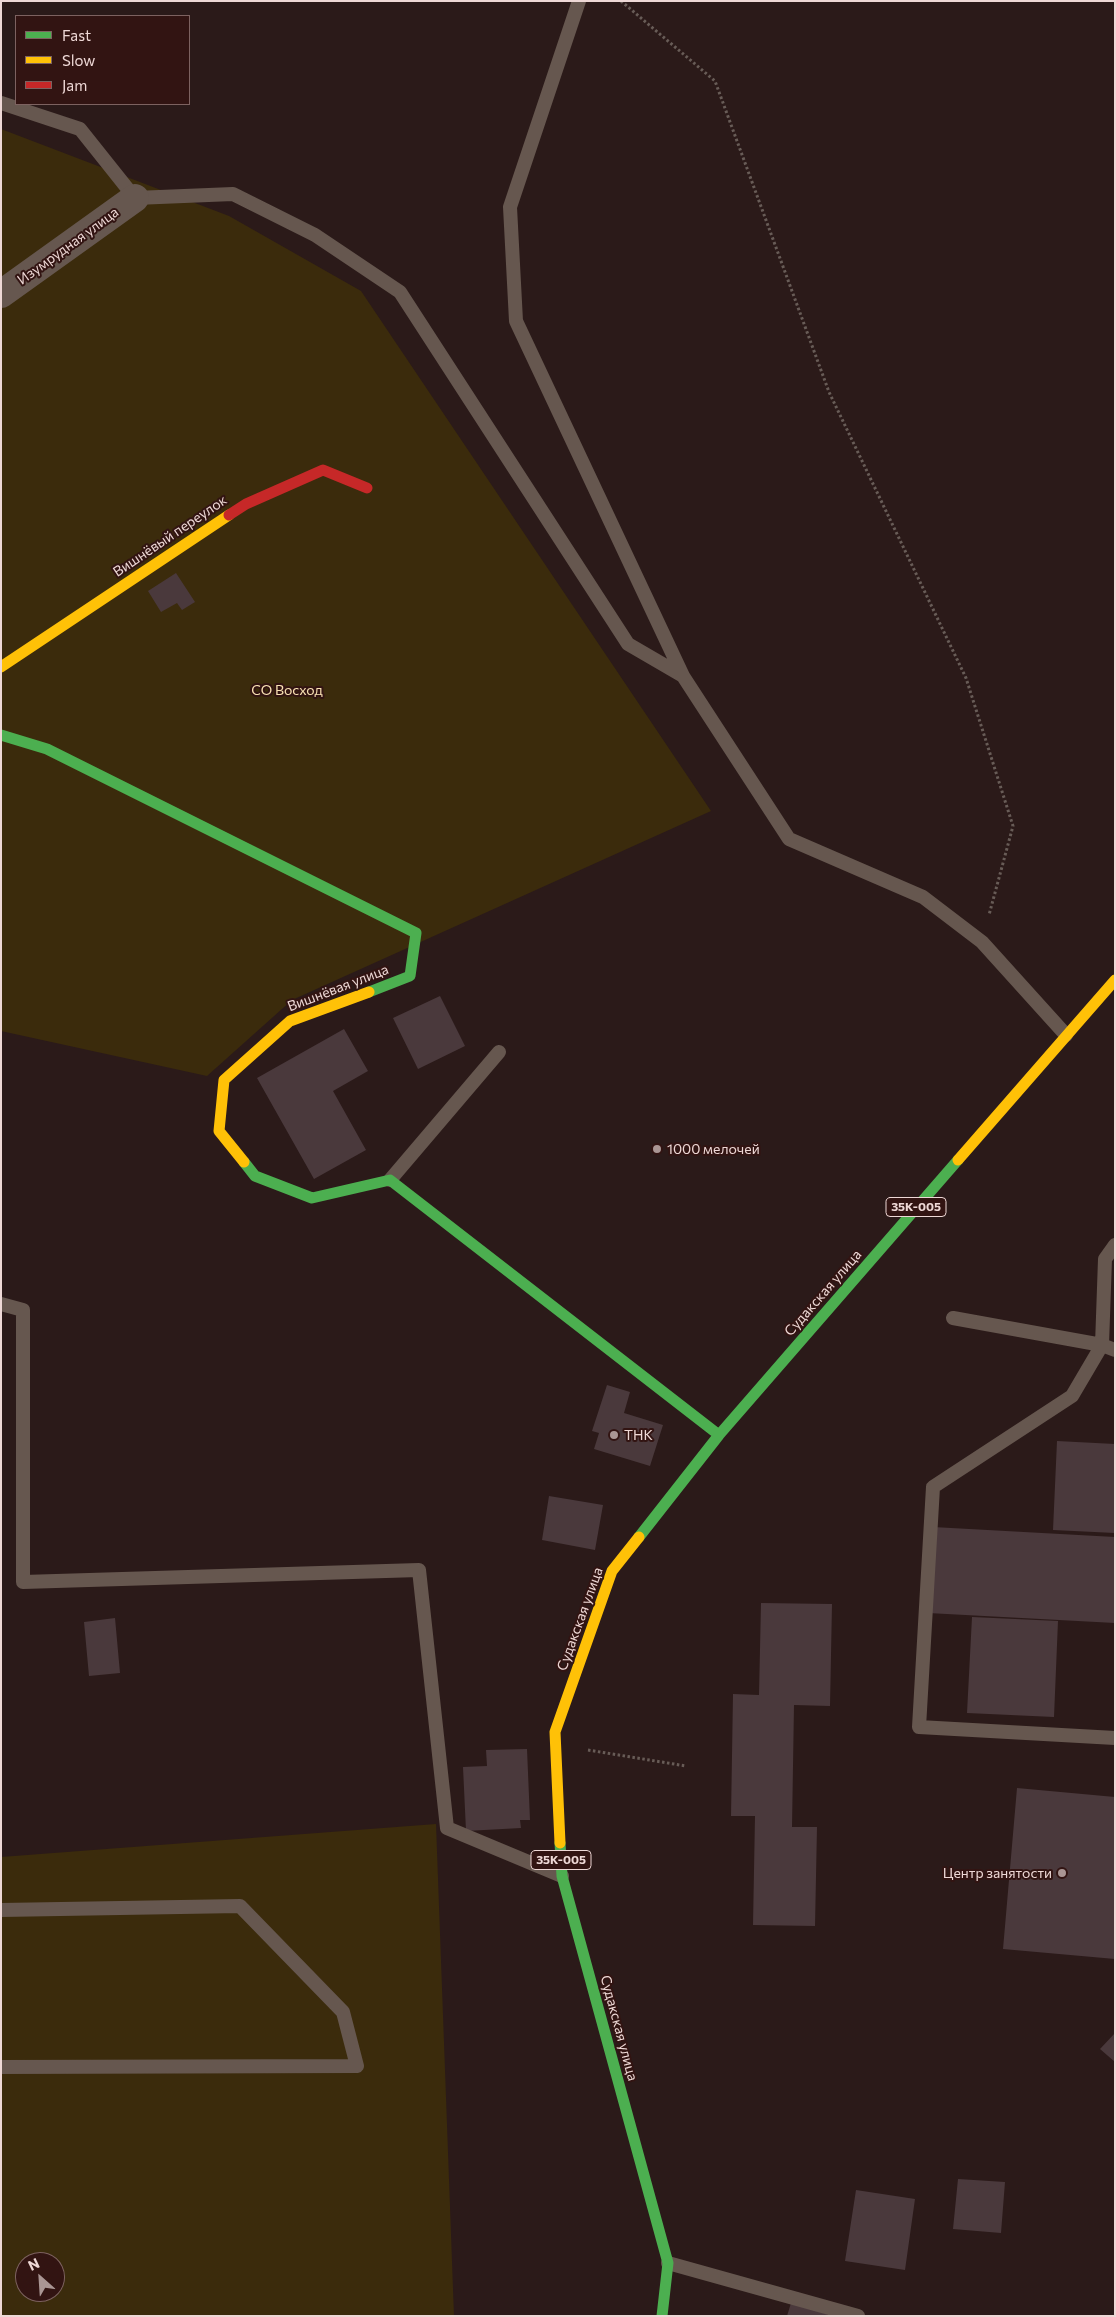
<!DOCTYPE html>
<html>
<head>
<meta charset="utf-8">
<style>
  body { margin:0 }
  #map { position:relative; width:1116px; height:2317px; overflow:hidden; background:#2b1a19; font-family:Commissioner,sans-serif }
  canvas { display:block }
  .frame { position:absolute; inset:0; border:2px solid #eed8d6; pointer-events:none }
  .legend { position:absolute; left:15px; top:15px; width:175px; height:90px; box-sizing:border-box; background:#321412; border:1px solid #7d6260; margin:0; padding:6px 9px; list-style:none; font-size:15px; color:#eed8d6 }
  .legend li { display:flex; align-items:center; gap:10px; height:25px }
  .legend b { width:25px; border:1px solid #7d6260 }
  .north { position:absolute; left:15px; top:2252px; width:50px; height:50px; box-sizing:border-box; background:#321412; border:1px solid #7d6260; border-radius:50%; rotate:334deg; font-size:14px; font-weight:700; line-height:20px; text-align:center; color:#eed8d6 }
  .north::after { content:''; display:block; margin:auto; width:18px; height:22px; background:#aa9694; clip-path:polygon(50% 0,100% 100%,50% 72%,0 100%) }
</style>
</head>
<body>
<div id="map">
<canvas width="1116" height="2317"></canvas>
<div class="frame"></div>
<ul class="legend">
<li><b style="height:6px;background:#4caf50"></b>Fast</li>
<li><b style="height:6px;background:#ffc107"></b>Slow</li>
<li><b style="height:6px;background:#c62828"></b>Jam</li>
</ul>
<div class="north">N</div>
</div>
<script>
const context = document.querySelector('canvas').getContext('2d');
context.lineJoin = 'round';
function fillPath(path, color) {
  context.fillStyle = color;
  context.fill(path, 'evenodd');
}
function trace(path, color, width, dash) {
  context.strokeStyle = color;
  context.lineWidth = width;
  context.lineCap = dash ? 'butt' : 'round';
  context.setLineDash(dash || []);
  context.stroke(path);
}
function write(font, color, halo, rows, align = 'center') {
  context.font = font + ' Commissioner,sans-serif';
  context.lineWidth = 4;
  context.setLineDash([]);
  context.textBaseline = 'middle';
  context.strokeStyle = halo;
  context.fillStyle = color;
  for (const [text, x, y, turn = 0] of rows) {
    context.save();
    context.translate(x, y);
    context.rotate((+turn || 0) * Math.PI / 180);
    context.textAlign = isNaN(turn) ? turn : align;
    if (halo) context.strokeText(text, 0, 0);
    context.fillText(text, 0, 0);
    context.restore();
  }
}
fillPath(new Path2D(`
  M1 129 229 216 361 291 711 811 292 1000 207 1076 1 1031Z
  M436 1824 454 2316H1V1857ZM25 2262H55V2292H25Z`), '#3b2b0c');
fillPath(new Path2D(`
  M176 573 195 602 182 610 177 603 161 612 148 591Z
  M440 996 465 1046 418 1069 393 1018Z
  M344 1029 368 1071 333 1091 366 1150 314 1179 257 1078Z
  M607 1385 630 1392 624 1413 663 1425 650 1466 594 1449 599 1433 592 1431Z
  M1057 1441 1115 1444V1533L1053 1530Z
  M549 1496 603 1505 595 1550 542 1540Z
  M933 1527 1115 1537V1623L928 1613Z
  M761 1603 832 1604 830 1706 794 1705 792 1827H817L815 1926 753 1925 755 1816H731L733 1694 759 1695Z
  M972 1617 1058 1621 1054 1717 967 1713Z
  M115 1618 120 1673 89 1676 84 1622Z
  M527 1749 530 1820H520L521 1828 466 1831 463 1767 487 1766 486 1750Z
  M1017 1788 1115 1797V1959L1003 1949Z
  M1115 2033V2062L1100 2049Z
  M958 2179 1005 2182 1001 2233 953 2229Z
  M856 2190 915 2199 905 2270 845 2261Z
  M791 2303 833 2316H787Z`), '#4a393c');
trace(new Path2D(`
  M621 1 715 81 829 392 966 678 1013 826 989 915
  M588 1750 686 1766`), '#685c57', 3, [2.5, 2.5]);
trace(new Path2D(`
  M579 1 510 207 516 321 683 676
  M1 103 80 129 135 198 233 194 315 235 400 292 628 644 683 676 789 839 923 897 982 942 1066 1035
  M390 1180 499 1052
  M1 1304 23 1310V1582L419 1570 447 1828 562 1876
  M953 1318 1102 1345 1105 1259 1115 1245
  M1115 1350 1102 1345 1072 1396 933 1487 919 1727 1115 1738
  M1 1910 240 1906 343 2012 357 2066 1 2067
  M668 2263 858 2316`), '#66574f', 14);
trace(new Path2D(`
  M1 294 135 198`), '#66574f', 28);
trace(new Path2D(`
  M1 735 47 749 416 933 410 976 369 992
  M244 1162 255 1176 312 1198 390 1180 719 1435
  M639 1537 719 1435 958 1160
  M560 1843 562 1876 668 2263 662 2316`), '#4caf50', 11);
trace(new Path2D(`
  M1 667 229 515
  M958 1160 1115 980
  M244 1162 219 1131 224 1080 290 1021 369 992
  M560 1843 555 1732 612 1571 639 1537`), '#ffc107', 11);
trace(new Path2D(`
  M229 515 246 504 323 470 367 488`), '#c62828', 11);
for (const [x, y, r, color] of [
  [657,1149,5,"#aa9694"],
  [614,1435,5,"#aa9694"],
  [1062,1873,5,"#aa9694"]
]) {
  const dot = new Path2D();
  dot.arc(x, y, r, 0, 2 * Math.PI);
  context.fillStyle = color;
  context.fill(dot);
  trace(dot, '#321412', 2);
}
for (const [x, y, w] of [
  [916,1207,60],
  [561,1860,60]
]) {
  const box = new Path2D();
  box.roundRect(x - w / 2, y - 9.5, w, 19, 4);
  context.fillStyle = '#321412';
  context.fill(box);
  trace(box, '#eed8d6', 1);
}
write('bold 12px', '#eed8d6', null, [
  ["35К-005",916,1207],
  ["35К-005",561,1860]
]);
write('14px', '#eed8d6', '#321412', [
  ["Изумрудная улица",68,246,-36],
  ["Вишнёвый переулок",170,536,-34],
  ["Вишнёвая улица",338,988,-21],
  ["Судакская улица",823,1293,-49],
  ["Судакская улица",580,1619,-70],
  ["Судакская улица",619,2028,75]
]);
write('14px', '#f9e1b3', '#321412', [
  ["СО Восход",287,690]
]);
write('14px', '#eed8d6', '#321412', [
  ["1000 мелочей",667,1149],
  ["ТНК",624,1435],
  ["Центр занятости",1052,1873,"right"]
], 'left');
</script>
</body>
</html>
